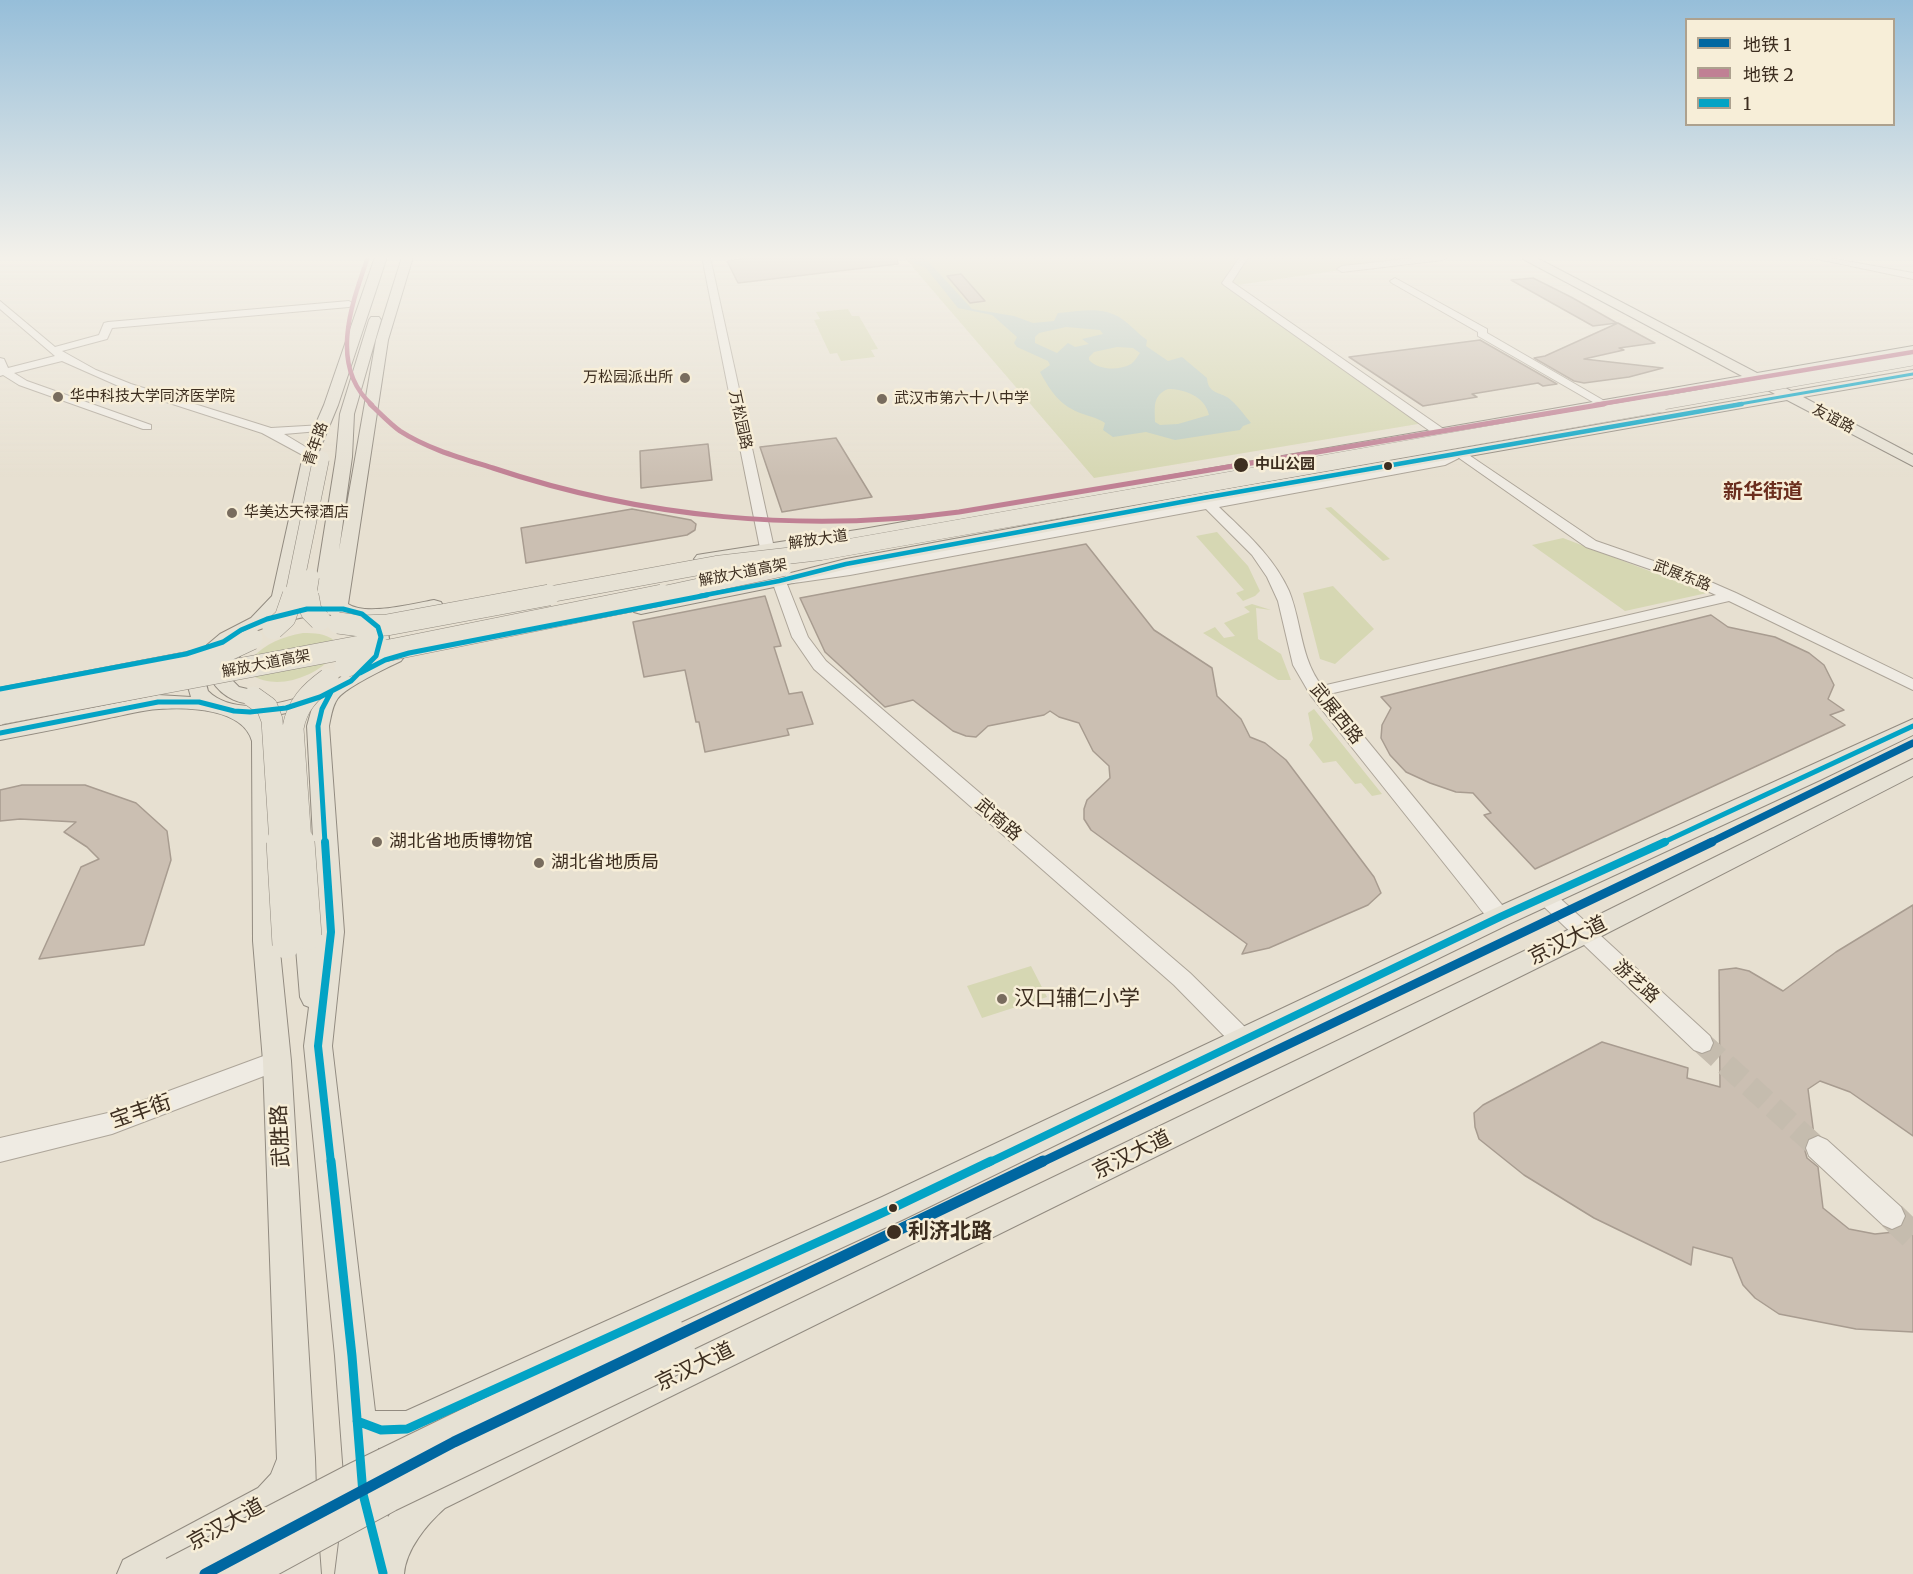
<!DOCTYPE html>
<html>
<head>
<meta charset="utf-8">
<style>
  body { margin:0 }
  #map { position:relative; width:1913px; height:1574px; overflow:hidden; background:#e7e0d1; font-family:Merriweather,"Noto Sans SC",serif }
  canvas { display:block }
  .legend { position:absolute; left:1685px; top:18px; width:210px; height:108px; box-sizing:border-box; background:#f7eed8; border:2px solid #ada18e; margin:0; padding:8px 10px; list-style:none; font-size:18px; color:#3d2e20 }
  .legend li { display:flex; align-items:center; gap:12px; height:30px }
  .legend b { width:30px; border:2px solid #ada18e }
</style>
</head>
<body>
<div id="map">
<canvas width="1913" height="1574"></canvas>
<ul class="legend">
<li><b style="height:8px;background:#0067a1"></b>地铁 1</li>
<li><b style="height:8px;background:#c08094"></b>地铁 2</li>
<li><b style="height:8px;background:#03a3c5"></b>1</li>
</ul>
</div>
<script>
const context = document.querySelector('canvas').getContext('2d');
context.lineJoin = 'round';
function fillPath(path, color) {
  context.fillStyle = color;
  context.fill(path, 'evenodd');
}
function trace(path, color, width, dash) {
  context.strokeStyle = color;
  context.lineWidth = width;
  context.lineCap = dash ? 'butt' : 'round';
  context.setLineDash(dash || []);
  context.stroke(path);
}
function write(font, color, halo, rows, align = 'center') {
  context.font = font + ' Merriweather,"Noto Sans SC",serif';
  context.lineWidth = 5;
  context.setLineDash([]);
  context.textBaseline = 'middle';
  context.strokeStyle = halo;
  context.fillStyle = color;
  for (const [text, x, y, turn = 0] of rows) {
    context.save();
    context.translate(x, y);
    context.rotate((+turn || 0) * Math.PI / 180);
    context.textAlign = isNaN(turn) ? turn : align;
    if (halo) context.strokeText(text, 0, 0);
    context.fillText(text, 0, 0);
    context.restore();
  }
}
fillPath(new Path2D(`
  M904 257H1432L1238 285 1430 422 1094 478Z
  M848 309 852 316H859L878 349 871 350 875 357 841 361 837 353 830 354 814 320 820 319 816 312Z
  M1331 507 1390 559 1383 561 1325 508Z
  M1217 532 1248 566 1260 591 1255 596 1243 601 1236 593 1244 590 1196 536Z
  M1563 538 1707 593 1625 611 1532 545Z
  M1333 586 1374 629 1335 664 1320 659 1303 593Z
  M1252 604 1271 610 1256 608 1258 639 1281 654 1291 680H1278L1203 633 1215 627 1224 638 1235 636 1224 623 1250 612 1244 607Z
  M303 633C315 633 325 633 335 641L334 656C314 677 278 691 251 675V659C266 643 282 637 303 633Z
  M1314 709 1382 794 1372 796 1361 783 1355 784 1336 761 1323 763 1309 745 1313 739 1308 713Z
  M1031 966 1047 997 982 1018 967 986Z`), '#d6d7b3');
fillPath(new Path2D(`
  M909 257H924L972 309 1014 316 1033 323 1054 321 1058 313C1081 312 1101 305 1122 319 1131 325 1138 334 1147 340L1146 346 1168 361 1182 357 1207 378C1208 393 1218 392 1227 397 1236 403 1244 415 1251 423L1243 426 1240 430 1175 440 1146 432 1113 437 1103 430 1105 423C1098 418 1091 417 1083 414 1060 406 1051 392 1040 372L1050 365 1048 361 1017 347 1014 343 1017 337 992 315 958 308 926 268 915 264ZM1066 327 1100 330 1103 334 1082 339 1089 344 1075 347 1068 343 1057 353 1035 343V337L1039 333ZM1117 347 1133 348 1140 353C1137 357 1135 361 1131 364 1119 371 1098 370 1089 360V357L1094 352ZM1168 389C1184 389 1205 396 1209 415L1178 424 1160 425 1155 422C1155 407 1152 396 1168 389Z`), '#bcccc2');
const building = new Path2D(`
  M747 257H897L898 264 738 283 727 261 748 258Z
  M961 274 985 301 970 303 947 276Z
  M1533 278 1571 297 1617 323 1593 326 1511 280Z
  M1618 323 1655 343 1619 348 1624 350 1584 359 1663 368 1629 377 1584 383 1574 381 1534 358 1545 356Z
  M1480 340 1557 384 1543 386 1538 383 1472 394 1477 397 1423 406 1349 357Z
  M836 438 872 497 782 512 760 447Z
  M708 444 712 480 641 488 640 451Z
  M632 509 691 520 696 524 695 530 687 535 526 563 521 528Z
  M1086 544 1154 630 1212 668 1217 696 1241 719 1250 737 1265 743 1286 760 1374 877 1381 893 1368 905 1269 948 1242 954 1247 944 1091 830 1084 819V809L1087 800 1110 778 1109 766 1093 751 1079 723 1059 717 1050 711 1044 715 988 726 976 737 966 736 953 731 913 700 885 707 825 652 800 598Z
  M765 596 781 646 774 647 789 694 802 692 813 724 787 729 789 735 705 752 699 722H696L685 670 644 677 633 622Z
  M1711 615 1728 627 1775 637 1809 653 1824 665 1834 685 1828 699 1844 710 1830 715 1845 725 1535 869 1484 815 1491 813 1473 793 1456 792 1430 783 1406 772 1390 755 1381 738 1382 725 1391 708 1381 697Z
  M22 785H85L136 803 167 831 171 860 144 945 39 959 81 867 99 859 87 847 64 832 76 822 20 819 0 821V790Z
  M1913 905V1136L1850 1092 1820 1081 1808 1089 1814 1135 1807 1139 1804 1147 1807 1158 1818 1167 1823 1208 1849 1229 1875 1234 1913 1230V1332L1856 1329 1779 1314 1755 1298 1743 1285 1732 1258 1693 1247 1691 1265 1594 1218 1524 1175 1479 1139 1475 1127 1474 1113 1483 1105 1602 1042 1688 1068 1687 1078 1720 1087 1719 970 1736 968 1749 971 1783 991 1836 952Z`);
fillPath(building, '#cbbfb2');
trace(building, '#a89c90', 1.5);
trace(new Path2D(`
  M1702 1043 1818 1148`), '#c5bcae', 22, [22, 10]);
trace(new Path2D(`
  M1892 1216 1913 1236`), '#c5bcae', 28, [28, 14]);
const minor = new Path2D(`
  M702 257H710L774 548 767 552 760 548Z
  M1240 257H1248L1232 282 1445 430V436H1437L1224 285 1222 283Z
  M1424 257H1447L1443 260 1342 272 1337 269 1342 266Z
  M1808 257H1824L1913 273V279Z
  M1395 278 1487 329V333L1608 403 1602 406 1598 405 1478 336V332L1392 283 1390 281Z
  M0 301 55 347 99 335 104 323 108 322 349 301 354 304 349 307 112 328 107 339 62 351 96 370 131 384 271 428 323 425V429L319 431 284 434 314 452 316 455 310 459 262 433 123 388 62 361 14 373 27 381 151 425V429H143L19 385 3 375 0 376V358L4 359 8 368 55 356 0 309Z
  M1460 449 1596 541 1697 576 1736 593 1913 679V690L1729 601 1329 694 1507 911 1510 917 1507 923C1491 928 1481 909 1471 897L1311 696 1293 665 1278 601 1267 577 1252 555 1206 509 850 575 787 584 808 637 826 661 1190 973 1251 1033 1254 1040 1251 1047 1243 1050 1235 1047 1174 985 814 669 792 637 772 581 779 577 850 567 1200 502 1197 498 1203 494 1212 500 1441 458ZM1459 458 1586 547 1687 582 1716 595 1322 686C1300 658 1302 623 1289 591 1274 557 1245 532 1219 507L1445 465Z
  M1545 888 1552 891 1710 1036 1713 1043 1710 1050 1702 1053 1694 1050 1538 901 1535 896 1538 891Z
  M277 1051 285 1054 288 1061 285 1068 112 1134 0 1162V1138L112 1112Z
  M1818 1136 1827 1140 1901 1207 1905 1216 1901 1225 1892 1229 1883 1225 1809 1156 1806 1148 1809 1140Z`);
const major = new Path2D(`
  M375 257H387L338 405 319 451 297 572 290 596 281 610 320 603 315 589 336 457 340 414 369 320 371 317H379L381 320 354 414 352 457 339 550 376 340 402 257H413L388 340 348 604C366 616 412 604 434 600L441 602 443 606 441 610 434 612 378 619C389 628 392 640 386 653L394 651 401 653 404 657 401 661C386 668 347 687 338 698 332 706 331 717 329 726L344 932 332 1046 375 1411H406L882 1197 1491 910 1913 719V735L1820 780 1509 924 904 1219 420 1442 407 1447 378 1448 382 1494 388 1517 401 1498 419 1482 1574 927 1913 759V776L1592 941 445 1508C427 1524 406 1549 404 1574H335L343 1510 346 1502 335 1356 304 1046 309 1007 304 1005 300 997 295 936 299 929 308 926 318 931 307 726 312 708 261 718 274 741 279 941 291 1061 315 1458 316 1490 311 1519 318 1534 321 1574H261L272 1521 176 1574H117L123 1560 258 1488 271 1474 277 1459 263 1061 253 941 252 741C243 708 187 707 159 709 142 710 125 715 109 718 73 726 36 733 0 740V726L158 695 191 697 186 680 191 665 207 645 220 634 251 618 272 596 304 451 324 405ZM325 614C457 632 263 746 208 691 192 640 291 617 325 614Z
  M1522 257H1535L1757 373 1913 346V354L1769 379 1791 391 1913 370V378L1803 397 1913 455V466L1787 400 1203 503 847 569 779 586 641 614 634 612 632 608 634 604 641 602 779 576 846 559 1203 493 1775 394 1753 382 863 539 703 564 697 563 694 559 697 555 703 554 863 529 1742 376 1523 259Z
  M230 650 237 652 240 656 233 667 232 680 239 687 260 692 263 697 260 702C241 707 222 697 212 681L213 667 223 652Z`);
trace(minor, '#ada599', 2);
trace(major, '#928b80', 2);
fillPath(minor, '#efebe3');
fillPath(major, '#e6e1d4');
const majorBridgeFar4 = new Path2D(`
  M1651 405 1913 359`);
const majorBridgeFar3 = new Path2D(`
  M293 596 321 459
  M308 596 311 577
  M541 596 716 564 821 552 1660 404
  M655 596 784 568`);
const majorBridgeFar2 = new Path2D(`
  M308 595 311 611 320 620
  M338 623 361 626 387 625 549 595
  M273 629 285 618 293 595
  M345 667 380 652 662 595
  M253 697 267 707 272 720 280 843
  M0 698 193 661 222 653 252 639
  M0 714 376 643
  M301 843 293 728C297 705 310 692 328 679`);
const majorBridgeFar1 = new Path2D(`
  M280 842 286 945
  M301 842 308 936`);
const majorBridge = new Path2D(`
  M174 1574 357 1479 666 1329
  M243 1574 388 1495 679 1355`);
trace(majorBridgeFar4, '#928b80', 14, []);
trace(majorBridgeFar3, '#928b80', 17, []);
trace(majorBridgeFar2, '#928b80', 22, []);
trace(majorBridgeFar1, '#928b80', 28, []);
trace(majorBridge, '#928b80', 36, []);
trace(majorBridgeFar4, '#e6e1d4', 13);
trace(majorBridgeFar3, '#e6e1d4', 16);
trace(majorBridgeFar2, '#e6e1d4', 21);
trace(majorBridgeFar1, '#e6e1d4', 27);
trace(majorBridge, '#e6e1d4', 34);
trace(new Path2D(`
  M1734 405 1913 374`), '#03a3c5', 3);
trace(new Path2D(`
  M700 596 779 581 846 564 1203 498 1742 404`), '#03a3c5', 4.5);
trace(new Path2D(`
  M360 673 385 660 409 653 707 595
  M0 689 186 654 223 642 241 630 267 619 307 609H343L362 614 378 627 381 637 376 656 351 681 320 697 286 708 250 712 234 711 199 702H158L0 733
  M325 843 318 726 322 709 331 692
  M1662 843 1913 726`), '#03a3c5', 5);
trace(new Path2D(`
  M325 842 331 932 318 1046 331 1163
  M988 1163 1500 917 1665 842`), '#03a3c5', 8);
trace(new Path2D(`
  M331 1161 352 1356 363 1494 383 1573
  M357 1421 381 1430 407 1429 893 1208 991 1161`), '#03a3c5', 9);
trace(new Path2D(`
  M1709 843 1913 743`), '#0067a1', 7);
trace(new Path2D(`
  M1040 1163 1712 842`), '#0067a1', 9);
trace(new Path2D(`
  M205 1574 454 1442 1043 1161`), '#0067a1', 11);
trace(new Path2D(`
  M368 257C352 303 328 366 372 405
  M1595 405 1913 352`), '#c08094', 4.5);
trace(new Path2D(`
  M370 404C380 413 389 423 400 431 428 449 461 458 493 468 642 518 804 533 959 512L1604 404`), '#c08094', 5);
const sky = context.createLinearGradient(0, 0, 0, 477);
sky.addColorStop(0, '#96bed9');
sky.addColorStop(0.54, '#f4f1ea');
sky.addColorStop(1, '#f4f1ea00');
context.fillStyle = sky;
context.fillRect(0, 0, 1913, 477);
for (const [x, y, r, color] of [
  [685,378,6,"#786c5e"],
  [58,397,6,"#786c5e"],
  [882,399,6,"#786c5e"],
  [1241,465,8,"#3d2e20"],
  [1388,466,5,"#3d2e20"],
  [232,513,6,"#786c5e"],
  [377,842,6,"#786c5e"],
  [539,863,6,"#786c5e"],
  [1002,999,6,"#786c5e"],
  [893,1208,5,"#3d2e20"],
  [894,1232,8,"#3d2e20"]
]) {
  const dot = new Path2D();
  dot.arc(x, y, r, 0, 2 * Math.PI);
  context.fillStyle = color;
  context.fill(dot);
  trace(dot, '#f7eed8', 2);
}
write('15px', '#3d2e20', '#f7eed8', [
  ["万松园派出所",673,378,"right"],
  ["华中科技大学同济医学院",70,397],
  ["武汉市第六十八中学",894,399],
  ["华美达天禄酒店",244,513]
], 'left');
write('15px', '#3d2e20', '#f7eed8', [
  ["友谊路",1833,419,28],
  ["万松园路",740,420,78],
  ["青年路",316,444,-71],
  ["解放大道",818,540,-8],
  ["解放大道高架",743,573,-11],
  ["武展东路",1682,576,21],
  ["解放大道高架",266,664,-11]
]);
write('bold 15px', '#3d2e20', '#f7eed8', [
  ["中山公园",1255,465]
], 'left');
write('18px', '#3d2e20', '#f7eed8', [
  ["武展西路",1336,714,51],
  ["武商路",998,820,41],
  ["游艺路",1636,982,42]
]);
write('18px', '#3d2e20', '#f7eed8', [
  ["湖北省地质博物馆",389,842],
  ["湖北省地质局",551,863]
], 'left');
write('bold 20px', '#6b2e1e', '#f7eed8', [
  ["新华街道",1763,492]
]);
write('21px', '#3d2e20', '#f7eed8', [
  ["京汉大道",1568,941,-26],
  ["宝丰街",141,1112,-19],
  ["武胜路",281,1136,-93],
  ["京汉大道",1132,1155,-26],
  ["京汉大道",695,1367,-26],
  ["京汉大道",226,1525,-29]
]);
write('21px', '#3d2e20', '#f7eed8', [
  ["汉口辅仁小学",1014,999]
], 'left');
write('bold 21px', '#3d2e20', '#f7eed8', [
  ["利济北路",908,1232]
], 'left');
</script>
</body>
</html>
